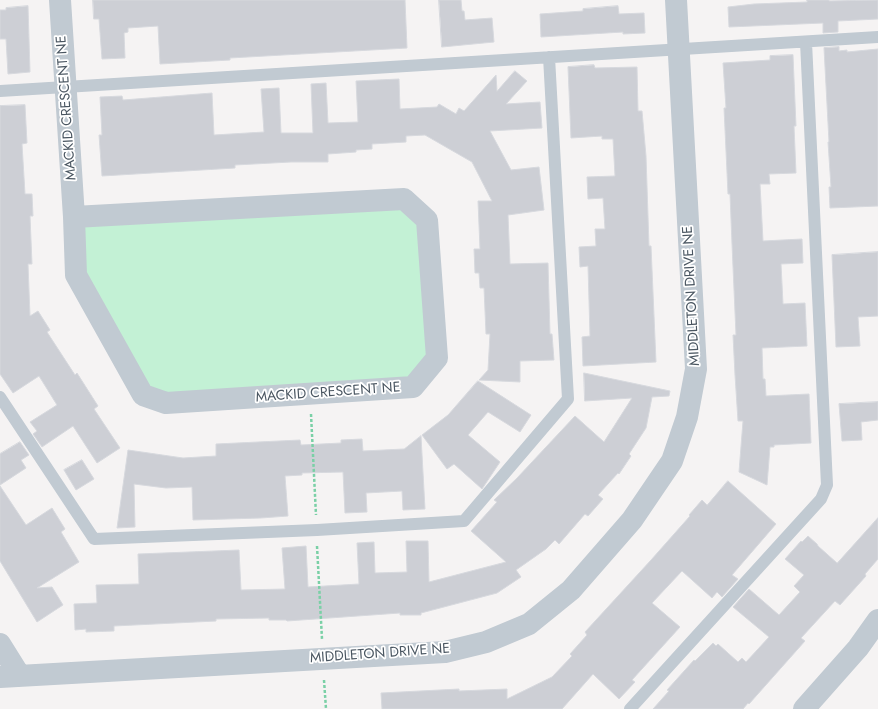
<!DOCTYPE html>
<html>
<head>
<meta charset="utf-8">
<style>
  body { margin:0 }
  canvas { display:block; background:#f5f3f3 }
</style>
</head>
<body>
<canvas width="878" height="709"></canvas>
<script>
const context = document.querySelector('canvas').getContext('2d');
context.lineJoin = 'round';
function fillPath(path, color) {
  context.fillStyle = color;
  context.fill(path, 'evenodd');
}
function trace(path, color, width, dash) {
  context.strokeStyle = color;
  context.lineWidth = width;
  context.lineCap = dash ? 'butt' : 'round';
  context.setLineDash(dash || []);
  context.stroke(path);
}
function write(font, color, halo, rows, align = 'center') {
  context.font = font + ' Jost,sans-serif';
  context.lineWidth = 3.5;
  context.setLineDash([]);
  context.textBaseline = 'middle';
  context.strokeStyle = halo;
  context.fillStyle = color;
  for (const [text, x, y, turn = 0] of rows) {
    context.save();
    context.translate(x, y);
    context.rotate((+turn || 0) * Math.PI / 180);
    context.textAlign = isNaN(turn) ? turn : align;
    if (halo) context.strokeText(text, 0, 0);
    context.fillText(text, 0, 0);
    context.restore();
  }
}
fillPath(new Path2D(`
  M404 199 427 220 437 358 413 387 143 395 76 275 74 217Z`), '#c3f1d5');
const building = new Path2D(`
  M93 0H405L407 48 230 58V60L160 64 158 26 128 28V32L124 33 125 58 102 59 99 19H94Z
  M439 0H461L462 11H464L465 20 492 18 494 42 442 47Z
  M807 0H829V1L878 0V19L838 21V32L823 33V23L729 27 728 7 754 4 807 2Z
  M28 6 30 72 8 74 6 39H0V10H6V8Z
  M618 6 619 14 644 13 645 33 623 34V32L541 37 540 14 583 11V9Z
  M839 47V51L847 50V52L878 49V206L830 208 829 187H831L828 142H829L824 48Z
  M793 55 796 126H794L796 173 769 174 770 184H760L763 241 802 239 803 263 781 264 783 304 805 303 807 346 762 348 763 379H765L766 396 809 394 811 443 774 445V447H770L767 485 739 472 743 421H738L735 375 733 335H736L732 244 730 194H728L724 108H726L723 63 770 60V56Z
  M594 65 595 68 637 67 638 111H642L646 156 649 246H651L656 362 583 366 582 337 590 336 588 266 580 267 579 247 596 246 595 229H605L603 198 588 199 587 177 615 176 613 139H602V136L571 138 568 67Z
  M515 71 527 81 506 104 540 102 542 128 490 131 511 170 539 167 544 210 508 215 510 264 548 263 550 334H552L554 360 520 361V382L479 380 488 370 490 334H486L484 288H480L479 273H475L474 249H480L478 201H492L472 162 425 135 406 136V142L372 144V149L356 150V152L328 154V162H291L235 165V168L102 176 99 135H102L100 97 122 96 123 100 212 93 214 135 264 132 261 89 279 88 281 133H313L311 84 326 83 328 123 358 122 356 81 399 79 400 109 437 107 439 104 456 114 459 108 464 111 496 75 497 91Z
  M25 105 27 143 22 144 25 194H32L33 216H30L32 264H28L30 316 38 311 50 330 47 332 75 375 77 373 98 406 94 409 120 448 97 463 73 426 42 447 33 434 37 431 30 422 57 405 39 376 13 393 0 374V106Z
  M878 252V316L858 317 860 346 836 347 832 255Z
  M584 373 670 391 669 396 652 397 646 428 629 454 631 456 619 474 618 473 598 495 603 499 588 516 585 514 559 544 555 540 546 549 516 570 521 577 497 593 421 613V615H400V613L287 621 286 620H269V618L216 619V621L114 626V631L86 632V629L75 630 74 604 97 603 96 585 139 584 138 554 239 550 241 590 285 589 282 548 306 546 308 587 359 584 357 543 374 542 375 573 407 572 406 541H428L429 582 506 562 471 531 497 502 494 500 517 478 575 416 604 442 632 398 585 401Z
  M478 381 531 415 520 432 488 412 468 435 500 462 482 489 454 464 447 469 422 435 448 415Z
  M878 402V420L861 422 862 440 842 441 839 404Z
  M421 436 425 509 403 510 402 491 366 493 367 512 345 513 343 472 302 473V475L285 476 288 516 261 518 193 520 192 487 166 488 134 484 135 527 117 528 128 450 183 458 216 456V444L300 440 301 445 341 443V440L362 439 363 451 404 449Z
  M20 442 29 455 21 460 26 468 0 485V454Z
  M82 460 94 479 76 490 64 470Z
  M728 481 776 524 732 575 738 579 722 597 717 592 712 598 682 571 652 603 680 627 632 680 635 682 619 699 593 674 562 709H382L381 693 459 689V691L507 689V699L552 677 572 656 570 654 587 635 585 632 651 560 690 516 689 515 702 500 707 505Z
  M0 486 26 525 52 508 65 529 61 532 79 562 37 588 52 587 63 605 37 622 0 561Z
  M878 518V559L865 574 866 576 840 605 835 601 801 638 805 641 749 704 748 703 743 709H653L669 691 667 690 694 660 695 661 713 643 716 646 718 644 738 662 742 658 746 662 769 637 733 607 749 589 779 615 800 592 794 586 804 575 785 559 801 541 802 542 808 536 817 544 818 546 837 563Z`);
fillPath(building, '#cdcfd5');
trace(building, '#d7d9de', 1);
trace(new Path2D(`
  M311 414 316 515
  M317 546 322 639
  M324 680 326 709`), '#7ad0a6', 2.5, [3, 2]);
trace(new Path2D(`
  M0 91 878 37
  M0 397 94 539 317 530 464 521 568 399 549 57
  M630 709 821 499 827 485 806 42`), '#c1cad2', 12);
trace(new Path2D(`
  M60 0 74 217 76 275 143 395 166 403 413 387 437 358 427 220 404 199 74 217
  M0 644 20 676
  M0 677 445 652 486 642 529 624 571 590 632 520 672 461 687 417 696 369 676 0
  M804 709 858 648 878 620`), '#c1cad2', 22);
write('14px', '#4a5661', '#fff', [
  ["MACKID CRESCENT NE",67,108,-94],
  ["MIDDLETON DRIVE NE",692,296,-93],
  ["MACKID CRESCENT NE",328,393,-4],
  ["MIDDLETON DRIVE NE",380,654,-4]
]);
</script>
</body>
</html>
